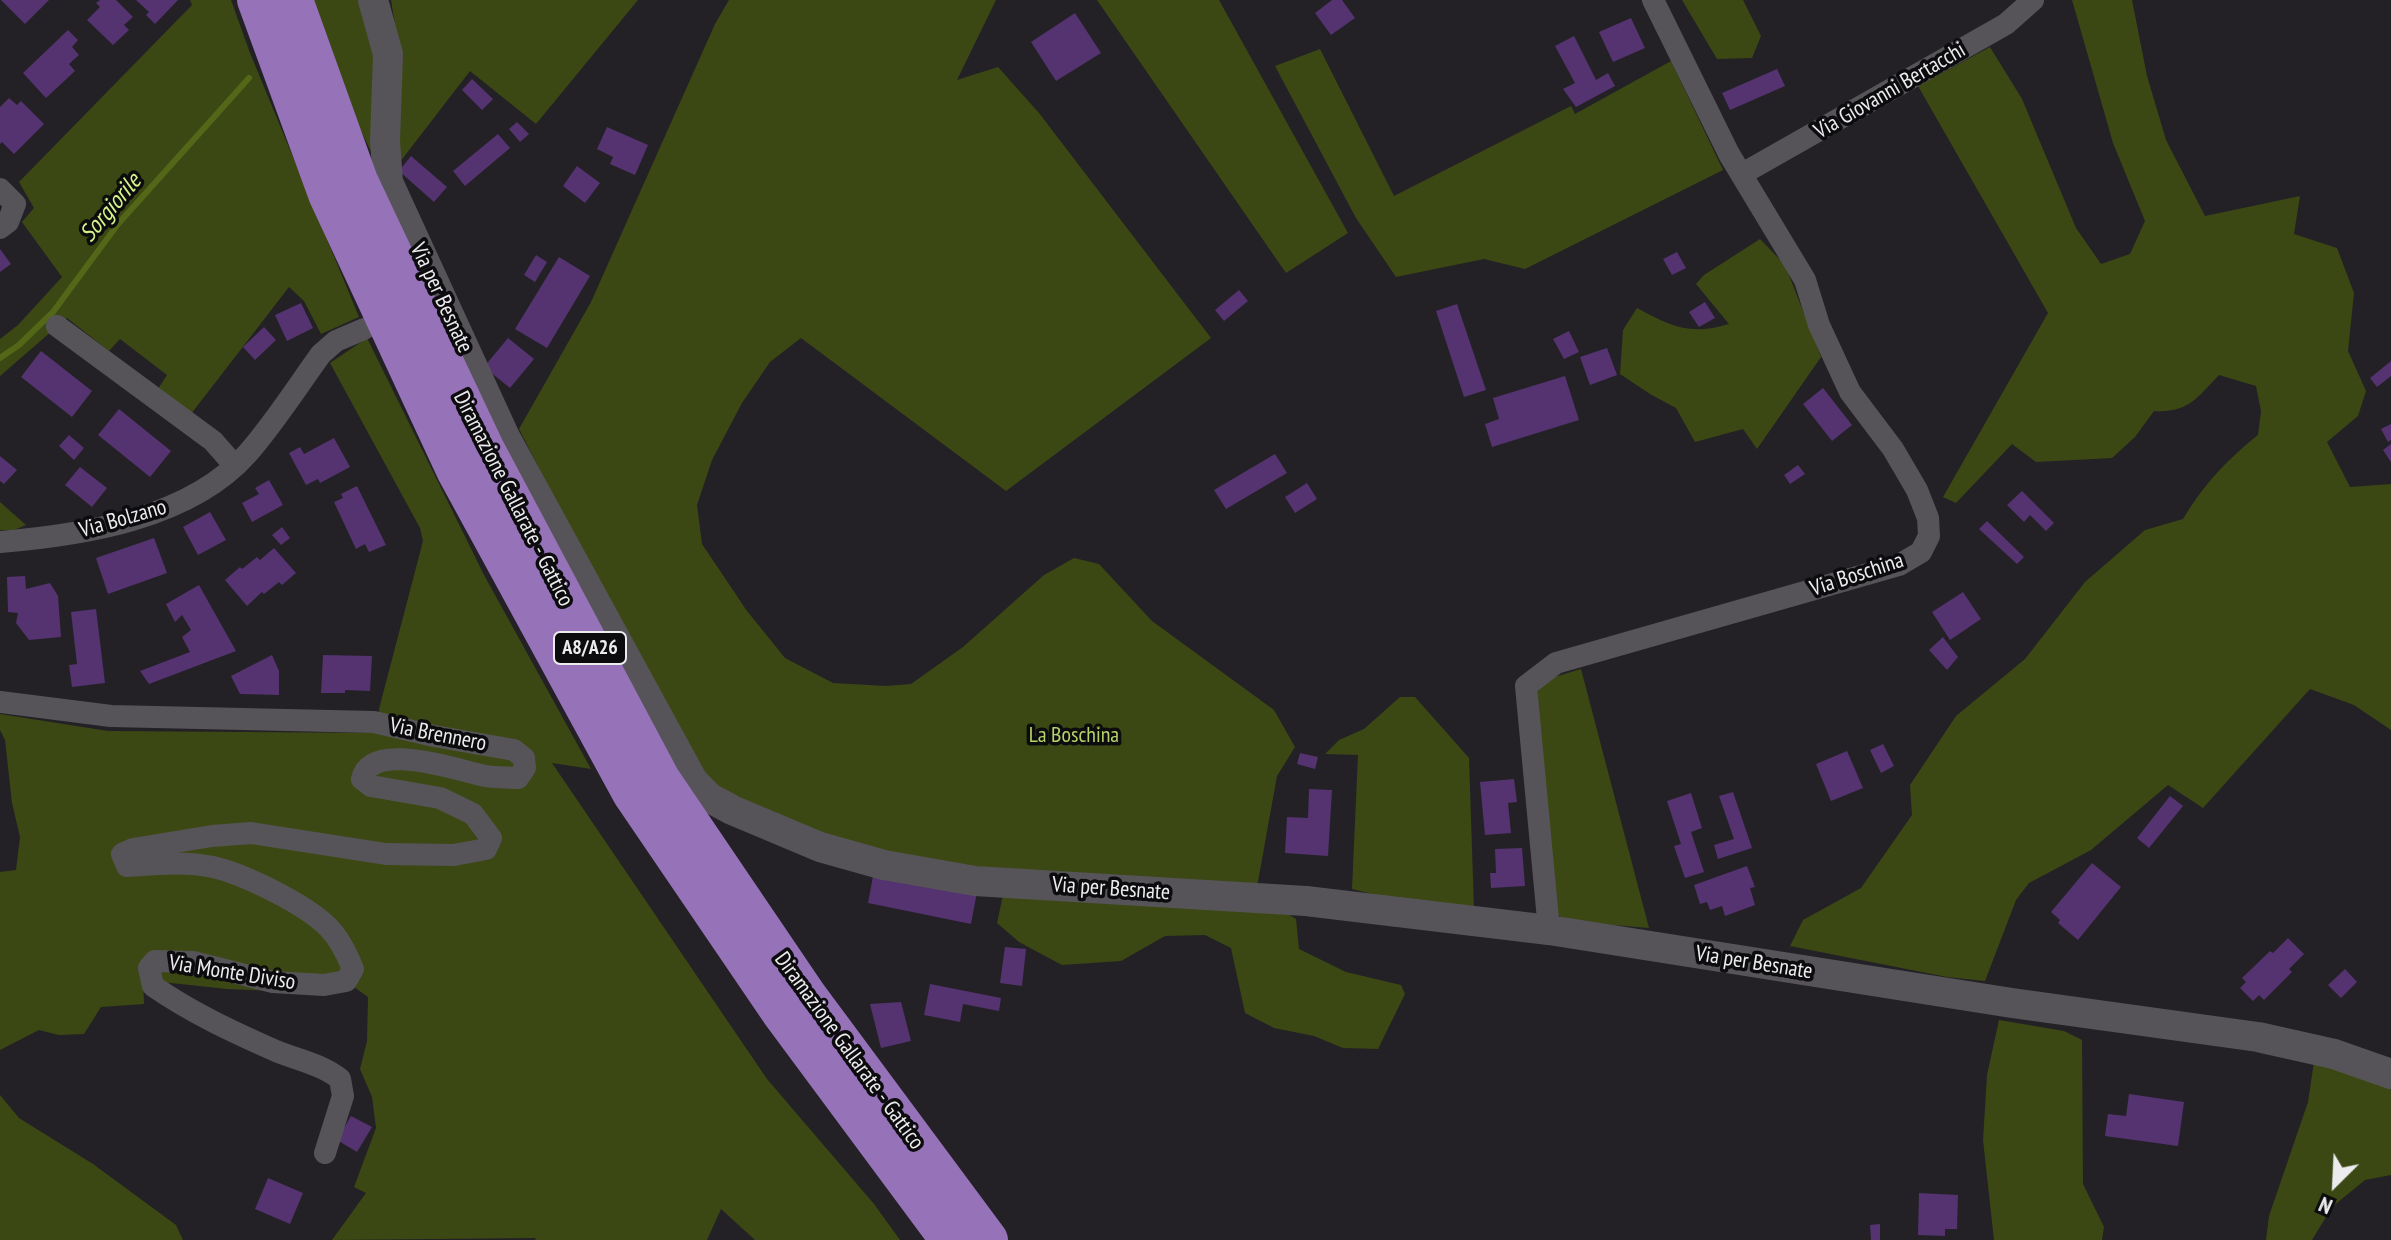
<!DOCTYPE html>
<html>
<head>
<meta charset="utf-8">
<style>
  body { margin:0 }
  #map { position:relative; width:2391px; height:1240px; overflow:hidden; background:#232126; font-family:"PT Sans Narrow",sans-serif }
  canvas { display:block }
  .north { position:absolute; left:2295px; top:1144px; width:80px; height:80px; -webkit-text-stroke:6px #0c0b0d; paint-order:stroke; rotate:204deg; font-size:22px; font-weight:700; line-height:32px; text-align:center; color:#ecebee }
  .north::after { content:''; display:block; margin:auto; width:28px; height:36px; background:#ecebee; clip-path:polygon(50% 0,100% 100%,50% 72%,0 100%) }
</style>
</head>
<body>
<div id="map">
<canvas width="2391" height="1240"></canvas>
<div class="north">N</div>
</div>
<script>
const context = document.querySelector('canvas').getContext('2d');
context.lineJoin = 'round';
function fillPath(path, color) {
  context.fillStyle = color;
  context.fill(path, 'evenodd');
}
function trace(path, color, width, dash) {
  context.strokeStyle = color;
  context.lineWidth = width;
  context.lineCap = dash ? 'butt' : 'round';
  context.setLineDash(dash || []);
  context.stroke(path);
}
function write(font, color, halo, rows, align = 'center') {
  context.font = font + ' "PT Sans Narrow",sans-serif';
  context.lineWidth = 7;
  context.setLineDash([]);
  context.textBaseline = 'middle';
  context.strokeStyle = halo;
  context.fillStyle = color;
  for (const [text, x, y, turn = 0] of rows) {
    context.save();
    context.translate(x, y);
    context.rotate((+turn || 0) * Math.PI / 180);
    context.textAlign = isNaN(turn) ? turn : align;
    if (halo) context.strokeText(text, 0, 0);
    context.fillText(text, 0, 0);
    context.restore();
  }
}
fillPath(new Path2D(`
  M190 0H231L250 53 359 317 321 334 304 301 289 287 191 414 158 389 167 375 120 339 109 351 67 318 0 376V339L18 325 62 277 22 222 34 208 19 182 192 5Z
  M311 0H360L379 54 372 154 344 95Z
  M391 0H638L536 124 470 71 393 171 401 62Z
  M729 0H996L957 80 998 67 1039 113 1211 338 1006 491 801 338 770 362 742 403 712 460 697 505 702 544 747 611 785 658 833 683 886 686 911 684 963 647 1044 575 1074 558 1099 564 1152 621 1274 710 1295 747 1277 776 1257 887 916 862 850 845 718 794 691 766 519 429 591 302 715 24Z
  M1097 0H1219L1348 233 1286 273Z
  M1682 0H1743L1761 36 1752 58 1717 59Z
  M2072 0H2132L2147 76 2166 140 2205 216 2300 196 2294 234 2337 248 2354 293 2348 351 2366 391 2358 416 2327 442 2350 487 2391 484V730L2354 705 2310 689 2203 808 2168 785 2091 850 2029 883 2016 900 1985 981 1947 977 1790 946 1803 920 1861 888 1912 815 1910 785 1956 716 2025 659 2085 582 2145 530 2183 519C2205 483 2226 461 2258 435L2261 411 2256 386 2219 375C2197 398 2188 413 2154 411L2135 437 2112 458 2036 462 2012 444 1956 503 1943 497 2048 313 1918 86 1990 47 2022 99 2076 228 2101 264 2130 254 2145 221 2113 143Z
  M1320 49 1394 196 1571 106 1575 114 1671 61 1723 170 1525 269 1484 259 1396 277 1356 218 1275 66Z
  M1760 239 1785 265 1821 357 1757 449 1743 429 1695 442 1676 408 1650 394 1620 374 1623 330 1637 308C1670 326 1690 336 1729 324L1696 284 1704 275Z
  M367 338 484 575 591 769 552 763 767 1079 874 1204 900 1240H755L721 1209 707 1240H535L536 1238 332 1240 366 1193 354 1187 376 1128 372 1097 360 1069 367 1041 368 997 354 987 275 991 227 989 143 980 144 1004 101 1007 84 1034 59 1035 39 1030 0 1050V872L16 870 20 837 12 803 5 740 0 730V714L108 731 381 733 379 709 423 541 420 528 330 363Z
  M0 502 26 525 14 530H0Z
  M1581 669 1649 928 1565 921 1554 911 1537 692 1548 679Z
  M1400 697H1415L1469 758 1474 909 1393 899 1352 889 1358 755 1325 754 1339 740 1364 729Z
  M1003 895 1283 911 1296 919 1299 949 1346 972 1401 985 1405 994 1378 1049 1343 1048 1314 1036 1274 1028 1245 1013 1231 948 1205 935 1165 936 1121 961 1062 965 1019 942 997 923Z
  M1999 1020 2064 1031 2082 1040 2083 1184 2104 1227 2102 1240H1994L1983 1140 1987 1075Z
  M2314 1062 2391 1085V1175L2365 1180 2332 1207 2312 1240H2266L2269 1216 2308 1102Z
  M0 1095 19 1118 93 1164 176 1225 183 1240H0Z`), '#3b4813');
trace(new Path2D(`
  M0 358 19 345 53 312 118 224 249 78`), '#546617', 6);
fillPath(new Path2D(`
  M1 0H49L25 24Z
  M100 0H116L133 17 124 25 129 30 113 45 87 20 100 7 96 3Z
  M136 0H178L155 24 146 15 149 12Z
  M1332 0H1342L1355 18 1331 35 1315 13Z
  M1075 13 1101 53 1056 81 1031 42Z
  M1631 18 1645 48 1613 62 1599 32Z
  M68 30 78 40 72 47 79 55 69 64 75 71 46 98 23 73Z
  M1574 36 1596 80 1608 73 1615 86 1576 107 1563 89 1575 83 1555 46Z
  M1777 69 1785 86 1730 110 1722 93Z
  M472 79 493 99 482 110 462 90Z
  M9 98 17 105 21 101 44 124 14 154 2 142 0 144V107Z
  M517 122 529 134 520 142 509 129Z
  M607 127 648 145 635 175 610 164 613 157 597 149Z
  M498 134 510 148 465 186 453 171Z
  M411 156 447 187 434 202 399 171Z
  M577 166 600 183 585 203 563 186Z
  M0 249 11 264 0 272Z
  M1677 252 1686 268 1672 275 1663 259Z
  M536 255 547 262 535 282 524 275Z
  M559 257 590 276 547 348 515 329Z
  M1239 290 1248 301 1224 321 1215 310Z
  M1705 302 1715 318 1699 327 1689 312Z
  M301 303 313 328 287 341 275 315Z
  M1457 304 1486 390 1464 397 1436 311Z
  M264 327 276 340 255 360 243 347Z
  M1569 331 1579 352 1564 359 1553 339Z
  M508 338 534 359 510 388 484 367Z
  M1607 348 1617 375 1590 385 1580 357Z
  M41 351 92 391 72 417 21 377Z
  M2391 361V376L2377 387 2370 378Z
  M1565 376 1579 420 1492 447 1485 424 1499 419 1493 398Z
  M1823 388 1852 425 1832 441 1803 404Z
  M119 409 171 451 150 477 98 435Z
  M2391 424V440L2388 442 2381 429Z
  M69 435 84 448 74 460 59 446Z
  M334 438 350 467 320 483 318 479 306 485 289 453 300 447 304 454Z
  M2391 444V462L2383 450Z
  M1275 454 1287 473 1226 509 1214 490Z
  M0 456 17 470 4 484 0 481Z
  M1798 465 1805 474 1790 484 1784 475Z
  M80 467 107 488 92 507 65 485Z
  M269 480 283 505 252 522 242 503 259 494 255 488Z
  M1307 483 1317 499 1295 513 1285 497Z
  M357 486 386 545 369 552 365 544 356 549 334 502 343 498 341 494Z
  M2022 491 2054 523 2046 531 2030 515 2024 522 2007 505Z
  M210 512 226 540 198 555 183 527Z
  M1987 521 2024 557 2017 564 1979 529Z
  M282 527 290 538 281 545 272 535Z
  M154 538 167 573 108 594 96 558Z
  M274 548 296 573 282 585 279 582 264 594 262 592 247 606 225 580 240 567 242 569 257 557 260 560Z
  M25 576 26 589 50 583 58 596 61 637 29 640 16 623 18 613 8 612 7 577Z
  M199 585 236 651 149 684 140 671 190 652 182 637 191 630 182 615 175 622 166 604Z
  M1963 592 1981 619 1950 640 1932 612Z
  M96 609 105 683 72 687 69 665 77 664 71 612Z
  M1943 637 1958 657 1947 670 1929 650Z
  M272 655 279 671V695L240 694 231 676Z
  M323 655 372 656 370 691 345 690V693H321Z
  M1883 744 1894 766 1881 773 1870 750Z
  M1847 751 1863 788 1831 801 1816 764Z
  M1300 753 1318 757 1315 769 1297 764Z
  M1514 779 1517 802 1508 803 1511 833 1485 835 1480 782Z
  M1309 789 1332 790 1328 856 1285 853 1287 817 1308 818Z
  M1733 792 1752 848 1718 859 1714 845 1734 839 1719 796Z
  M1691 793 1702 828 1691 832 1704 872 1685 878 1674 846 1681 844 1667 801Z
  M2170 796 2183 806 2149 848 2137 838Z
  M1522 848 1525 886 1491 888 1490 873H1496L1495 849Z
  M2092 863 2121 887 2078 940 2058 923 2060 920 2051 912Z
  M1747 866 1755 887 1750 888 1755 905 1725 916 1722 906 1710 910 1707 902 1700 904 1694 885Z
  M874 871 977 892 971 924 868 903Z
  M2288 938 2304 954 2289 969 2292 972 2264 1000 2259 995 2253 1001 2240 988 2246 982 2242 978 2270 951 2273 953Z
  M1005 947 1026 949 1022 986 1000 983Z
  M2345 969 2357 982 2341 998 2328 985Z
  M930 984 1001 998 999 1011 963 1004 960 1022 924 1015Z
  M901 1002 911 1041 881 1048 870 1004Z
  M2129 1094 2184 1102 2178 1146 2105 1136 2108 1114 2126 1116Z
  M351 1116 372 1127 357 1152 337 1140Z
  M268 1178 303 1193 290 1224 255 1209Z
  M1919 1193 1958 1195 1957 1229H1945V1236L1918 1235Z
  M1880 1224V1240H1871L1870 1225Z`), '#543370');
trace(new Path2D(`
  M1742 174 2006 24 2033 0
  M0 189 15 204 8 222 0 228
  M57 326 213 441 235 466
  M0 542C83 535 190 519 248 453 275 422 297 387 321 354L336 341 364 329
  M0 702 111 716 374 722 434 736 514 750 524 758 525 768 518 778C507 777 496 778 486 776 459 771 371 739 362 779L371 786 440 798 473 814 491 838 486 849 454 855 386 854 251 833 212 836 133 849 122 854 127 866C155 864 185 861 213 867 244 874 305 904 328 927 340 939 347 954 353 969L346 981 324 985 273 982 193 962 155 961 149 968 153 986C192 1013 233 1032 276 1051 298 1060 321 1064 340 1079L343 1096 325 1153
  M1549 930 1526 686 1556 663 1899 565 1921 552 1929 536 1928 518 1917 490 1893 449 1850 392 1819 325 1805 280 1729 154 1653 0`), '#575459', 22);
trace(new Path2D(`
  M373 0 388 54 385 141 388 182 505 437 693 781 710 798 732 810 820 847 884 865 975 881 1306 901 1549 930 2012 1003 2258 1037 2334 1054 2391 1074`), '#575459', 30);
trace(new Path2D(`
  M257 0 328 194 457 472 632 793 781 1012 950 1240
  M293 0 358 181 485 450 660 779 807 996 988 1240`), '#9672b9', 40);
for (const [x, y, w] of [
  [590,648,72]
]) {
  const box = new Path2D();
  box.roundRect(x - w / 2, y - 16, w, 32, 6);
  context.fillStyle = '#0c0b0d';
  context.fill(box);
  trace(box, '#ecebee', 2);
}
write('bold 20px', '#ecebee', null, [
  ["A8/A26",590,648]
]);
write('22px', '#ecebee', '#0c0b0d', [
  ["Via Giovanni Bertacchi",1890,91,-30],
  ["Via per Besnate",441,298,65],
  ["Diramazione Gallarate - Gattico",513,499,63],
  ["Via Bolzano",123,519,-16],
  ["Via Boschina",1857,575,-18],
  ["Via Brennero",438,735,11],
  ["Via per Besnate",1111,889,4],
  ["Via per Besnate",1754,963,9],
  ["Via Monte Diviso",232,973,9],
  ["Diramazione Gallarate - Gattico",849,1051,54]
]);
write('22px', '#b6d26a', '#0c0b0d', [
  ["La Boschina",1074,736]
]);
write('italic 24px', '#d5f38a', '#0c0b0d', [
  ["Sorgiorile",111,208,-50]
]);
</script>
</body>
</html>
